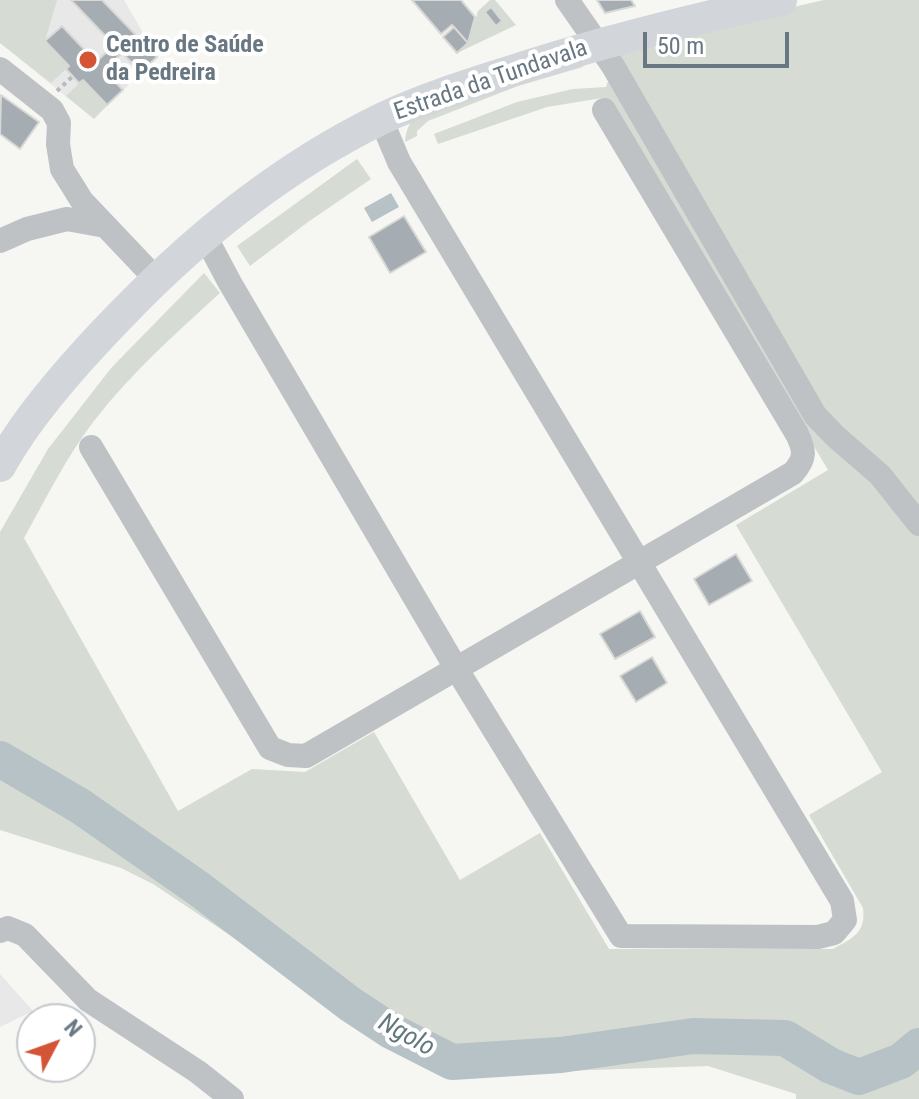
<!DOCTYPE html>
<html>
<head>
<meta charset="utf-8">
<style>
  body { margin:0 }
  #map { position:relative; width:919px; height:1099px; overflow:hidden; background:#f6f6f3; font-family:"Roboto Condensed",sans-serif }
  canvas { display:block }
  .north { position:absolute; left:16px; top:1003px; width:80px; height:80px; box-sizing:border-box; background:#fff; border:2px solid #c3c9cd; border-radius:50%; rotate:49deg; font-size:22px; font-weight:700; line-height:32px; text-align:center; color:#687782 }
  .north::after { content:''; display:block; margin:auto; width:28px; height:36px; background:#d45436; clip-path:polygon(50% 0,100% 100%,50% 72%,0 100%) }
  .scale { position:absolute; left:643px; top:32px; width:146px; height:36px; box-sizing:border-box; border:4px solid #687782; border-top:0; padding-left:10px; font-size:24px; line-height:28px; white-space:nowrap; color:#687782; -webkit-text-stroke:6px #fff; paint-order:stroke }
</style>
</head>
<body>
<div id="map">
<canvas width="919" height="1099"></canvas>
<div class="north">N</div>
<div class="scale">50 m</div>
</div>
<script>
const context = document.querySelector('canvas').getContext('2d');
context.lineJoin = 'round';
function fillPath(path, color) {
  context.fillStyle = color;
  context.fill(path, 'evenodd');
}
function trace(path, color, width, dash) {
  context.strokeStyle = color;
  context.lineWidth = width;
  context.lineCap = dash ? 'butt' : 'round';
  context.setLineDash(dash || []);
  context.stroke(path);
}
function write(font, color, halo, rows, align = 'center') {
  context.font = font + ' "Roboto Condensed",sans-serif';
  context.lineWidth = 8;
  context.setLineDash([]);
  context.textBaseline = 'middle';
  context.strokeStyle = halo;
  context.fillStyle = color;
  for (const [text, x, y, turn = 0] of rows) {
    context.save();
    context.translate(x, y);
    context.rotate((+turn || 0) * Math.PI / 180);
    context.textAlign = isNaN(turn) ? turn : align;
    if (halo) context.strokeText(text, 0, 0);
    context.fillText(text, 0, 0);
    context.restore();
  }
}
fillPath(new Path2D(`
  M0 0H124L157 57 94 119 0 43Z
  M0 974 33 1011 0 1027Z`), '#e7e8e7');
fillPath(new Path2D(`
  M0 0H57L45 41 69 66 51 83 0 43Z
  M490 0H495L516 25 457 53 468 43 478 11Z
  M824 0H919V1099H796V1094L708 1066 476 1074 439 1069 390 1042 153 884 121 868 0 830V532L48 449 112 367 204 273 220 293C176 333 131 373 94 421 66 457 46 499 24 538L178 811 252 769 305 772 374 732 460 880 540 833 609 949H833C853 938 866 933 863 908L809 815 882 772 736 525 828 470 613 108 602 98 547 107 438 144 434 134 517 102 573 89 606 87 613 66 602 51Z
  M579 60 583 67 518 86 428 121 417 131V136L405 142C406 131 408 124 417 116Z
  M83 80 107 105 94 119 66 96Z
  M357 159 371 179 308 222 250 266 237 246Z`), '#d6dbd3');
fillPath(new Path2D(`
  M391 193 399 207 372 222 364 208Z`), '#b6c2c5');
trace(new Path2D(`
  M0 759 80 806 199 889 350 1004 391 1031 452 1062 561 1055 693 1036 785 1038 831 1066 859 1077 901 1061 919 1046`), '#b6c2c5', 36);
const building = new Path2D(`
  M71 0H102L157 57 141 72 122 53 104 70 123 90 107 105 83 80 79 83 66 69 69 66 45 41 62 26 96 62 114 45Z
  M412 0H461L475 17 468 43 452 25 441 34Z
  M597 0H631L635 6 605 13Z
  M491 7 502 21 496 26 485 12Z
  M454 27 468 43 457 53 443 37Z
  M1 95 39 122 20 149 0 134Z
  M404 216 426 252 390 273 369 237Z
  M736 554 752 581 709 605 694 579Z
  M640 611 655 637 615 659 600 634Z
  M652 657 667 683 636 702 620 676Z`);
fillPath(building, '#a6adb2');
trace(building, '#d8d8d6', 2);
trace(new Path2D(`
  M57 91 73 76`), '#b8bbbd', 4, [4, 4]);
trace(new Path2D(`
  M567 0 613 66 815 415 835 436 880 475 919 524
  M0 69 52 110 59 123 58 144 62 169 82 201 156 279
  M205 236 230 283 456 668 621 936 818 937 834 933 845 920 842 901 399 162 381 119
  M0 241 27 229 67 219 105 226
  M91 447 270 748 288 755 306 756 793 473C806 458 805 451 797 434L604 110
  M0 931 8 928 25 935 88 1000 198 1072 232 1099`), '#bec2c5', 24);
trace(new Path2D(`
  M0 466C29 413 79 358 121 315 196 237 283 167 381 119 423 99 467 85 512 71 600 42 691 20 781 0`), '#d2d6da', 32);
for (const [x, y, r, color] of [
  [88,60,10,"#d45436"]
]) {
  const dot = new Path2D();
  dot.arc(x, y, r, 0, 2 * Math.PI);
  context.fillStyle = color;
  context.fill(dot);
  trace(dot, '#fff', 3);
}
write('bold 24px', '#687782', '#fff', [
  ["Centro de Saúde",106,46],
  ["da Pedreira",106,74]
], 'left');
write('24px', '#687782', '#fff', [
  ["Estrada da Tundavala",491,81,-19]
]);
write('italic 26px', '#63787e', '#fff', [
  ["Ngolo",406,1036,29]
]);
</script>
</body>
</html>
